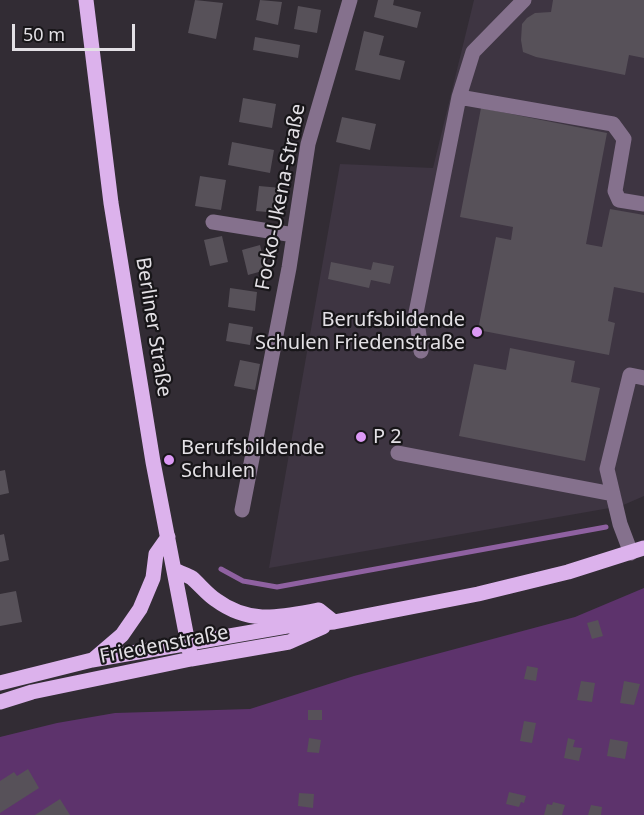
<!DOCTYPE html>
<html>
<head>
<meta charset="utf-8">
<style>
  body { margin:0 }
  #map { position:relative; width:644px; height:815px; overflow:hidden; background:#322c34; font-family:"Noto Sans",sans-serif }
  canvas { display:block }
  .scale { position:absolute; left:12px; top:24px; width:123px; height:27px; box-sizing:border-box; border:3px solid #e3e0e5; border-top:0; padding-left:8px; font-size:18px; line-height:21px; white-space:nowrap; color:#e3e0e5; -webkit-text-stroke:4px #181619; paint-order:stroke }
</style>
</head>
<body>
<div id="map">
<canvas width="644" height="815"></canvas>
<div class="scale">50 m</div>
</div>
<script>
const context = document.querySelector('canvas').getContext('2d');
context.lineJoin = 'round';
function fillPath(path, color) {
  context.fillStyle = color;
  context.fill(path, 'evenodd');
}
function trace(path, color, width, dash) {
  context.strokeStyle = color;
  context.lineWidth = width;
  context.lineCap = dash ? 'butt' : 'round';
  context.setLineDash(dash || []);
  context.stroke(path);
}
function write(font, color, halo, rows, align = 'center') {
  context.font = font + ' "Noto Sans",sans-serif';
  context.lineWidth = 4.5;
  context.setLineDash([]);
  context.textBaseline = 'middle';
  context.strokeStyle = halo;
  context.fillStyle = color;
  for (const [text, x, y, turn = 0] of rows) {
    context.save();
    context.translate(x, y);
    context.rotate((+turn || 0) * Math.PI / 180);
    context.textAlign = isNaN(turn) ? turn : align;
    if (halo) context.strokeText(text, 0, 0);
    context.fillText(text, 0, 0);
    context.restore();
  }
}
fillPath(new Path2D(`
  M474 0H644V496L621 506 269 568 340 164 433 168Z`), '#3e3542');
fillPath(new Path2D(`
  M644 588V815H0V737L57 723 115 713 250 709 354 676 575 617Z`), '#5d336c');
trace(new Path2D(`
  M221 569 243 581 277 587 606 527`), '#8f61a1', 5);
fillPath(new Path2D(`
  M195 0 223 3 216 39 188 33Z
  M260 0 282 2 278 25 256 20Z
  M378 0H394L393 5 421 12 417 28 374 17Z
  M553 0H644V58L629 55 625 75 536 57 523 52 521 40 522 24 527 18 535 13 551 12Z
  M298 6 321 10 317 33 294 29Z
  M364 31 384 36 379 55 405 61 400 80 355 70Z
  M255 37 300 45 298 58 253 50Z
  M243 98 276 104 272 128 239 122Z
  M481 108 607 133 586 244 602 247 610 209 644 215V293L614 287 608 321 615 323 609 355 478 330 496 237 511 240 513 227 460 217Z
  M342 117 376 124 370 150 336 142Z
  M232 142 274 150 270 173 228 165Z
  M200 176 226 180 221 210 195 206Z
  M259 186 281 188 278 213 256 211Z
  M222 236 228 262 210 266 204 240Z
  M260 245 266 270 248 275 242 250Z
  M331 262 371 270 373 262 394 266 390 284 371 280 369 288 328 279Z
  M230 288 257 292 255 311 228 307Z
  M229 323 253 327 250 345 226 341Z
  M510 348 575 361 571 382 600 388 585 461 459 436 474 364 506 370Z
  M240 360 260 364 255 390 234 386Z
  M5 470 9 493 0 495V471Z
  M4 534 9 560 0 562V535Z
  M16 591 22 622 0 626V594Z
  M598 620 603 636 592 639 587 623Z
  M527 666 538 668 536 681 524 679Z
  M581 681 595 683 592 702 577 700Z
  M624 681 640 684 634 705 620 703Z
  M308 710H322V720H308Z
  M524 721 536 723 532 743 520 741Z
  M309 738 321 740 319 753 307 752Z
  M568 738 575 740 573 747 582 748 579 761 564 758Z
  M610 739 628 742 625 759 607 756Z
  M28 769 39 788 0 813V781L14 772 17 776Z
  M509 792 526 796 524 803 521 802 519 807 506 804Z
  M299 793 314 794 313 808 298 806Z
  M60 799 70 815H35Z
  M553 802 565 805 562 815H544L547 804 552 805Z
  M591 805 602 807 601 815H588Z`), '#575159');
trace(new Path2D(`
  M459 97 613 124 624 139 615 191 619 200 644 204
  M213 222 294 235
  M421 351 416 313 459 97 473 52 524 0
  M398 453 613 494
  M242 510 289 268 308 144 350 0
  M631 553 620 524 607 469 630 375 644 378`), '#85718d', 15);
trace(new Path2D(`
  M86 0 111 203 153 462 191 659
  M175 570C180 573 187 575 192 578 200 585 207 594 216 600 250 625 280 617 319 610L334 622
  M94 659 122 635 140 609 153 578 156 554 168 537
  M0 683 92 660 287 626 334 622 478 594 568 572 644 548
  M0 702 32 692 191 659 289 642 323 627`), '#dcb2ec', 15);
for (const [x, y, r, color] of [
  [477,332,6,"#dc99f5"],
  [361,437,6,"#dc99f5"],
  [169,460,6,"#dc99f5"]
]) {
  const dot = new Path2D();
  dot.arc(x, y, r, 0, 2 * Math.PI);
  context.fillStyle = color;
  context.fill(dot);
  trace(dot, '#181619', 2);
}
write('20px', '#e3e0e5', '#181619', [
  ["Focko-Ukena-Straße",281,197,-79],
  ["Berliner Straße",153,327,81],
  ["Friedenstraße",164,645,-11]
]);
write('20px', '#e3e0e5', '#181619', [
  ["Berufsbildende",465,320,"right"],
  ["Schulen Friedenstraße",465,343,"right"],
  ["P 2",373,437],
  ["Berufsbildende",181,448],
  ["Schulen",181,471]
], 'left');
</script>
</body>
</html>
